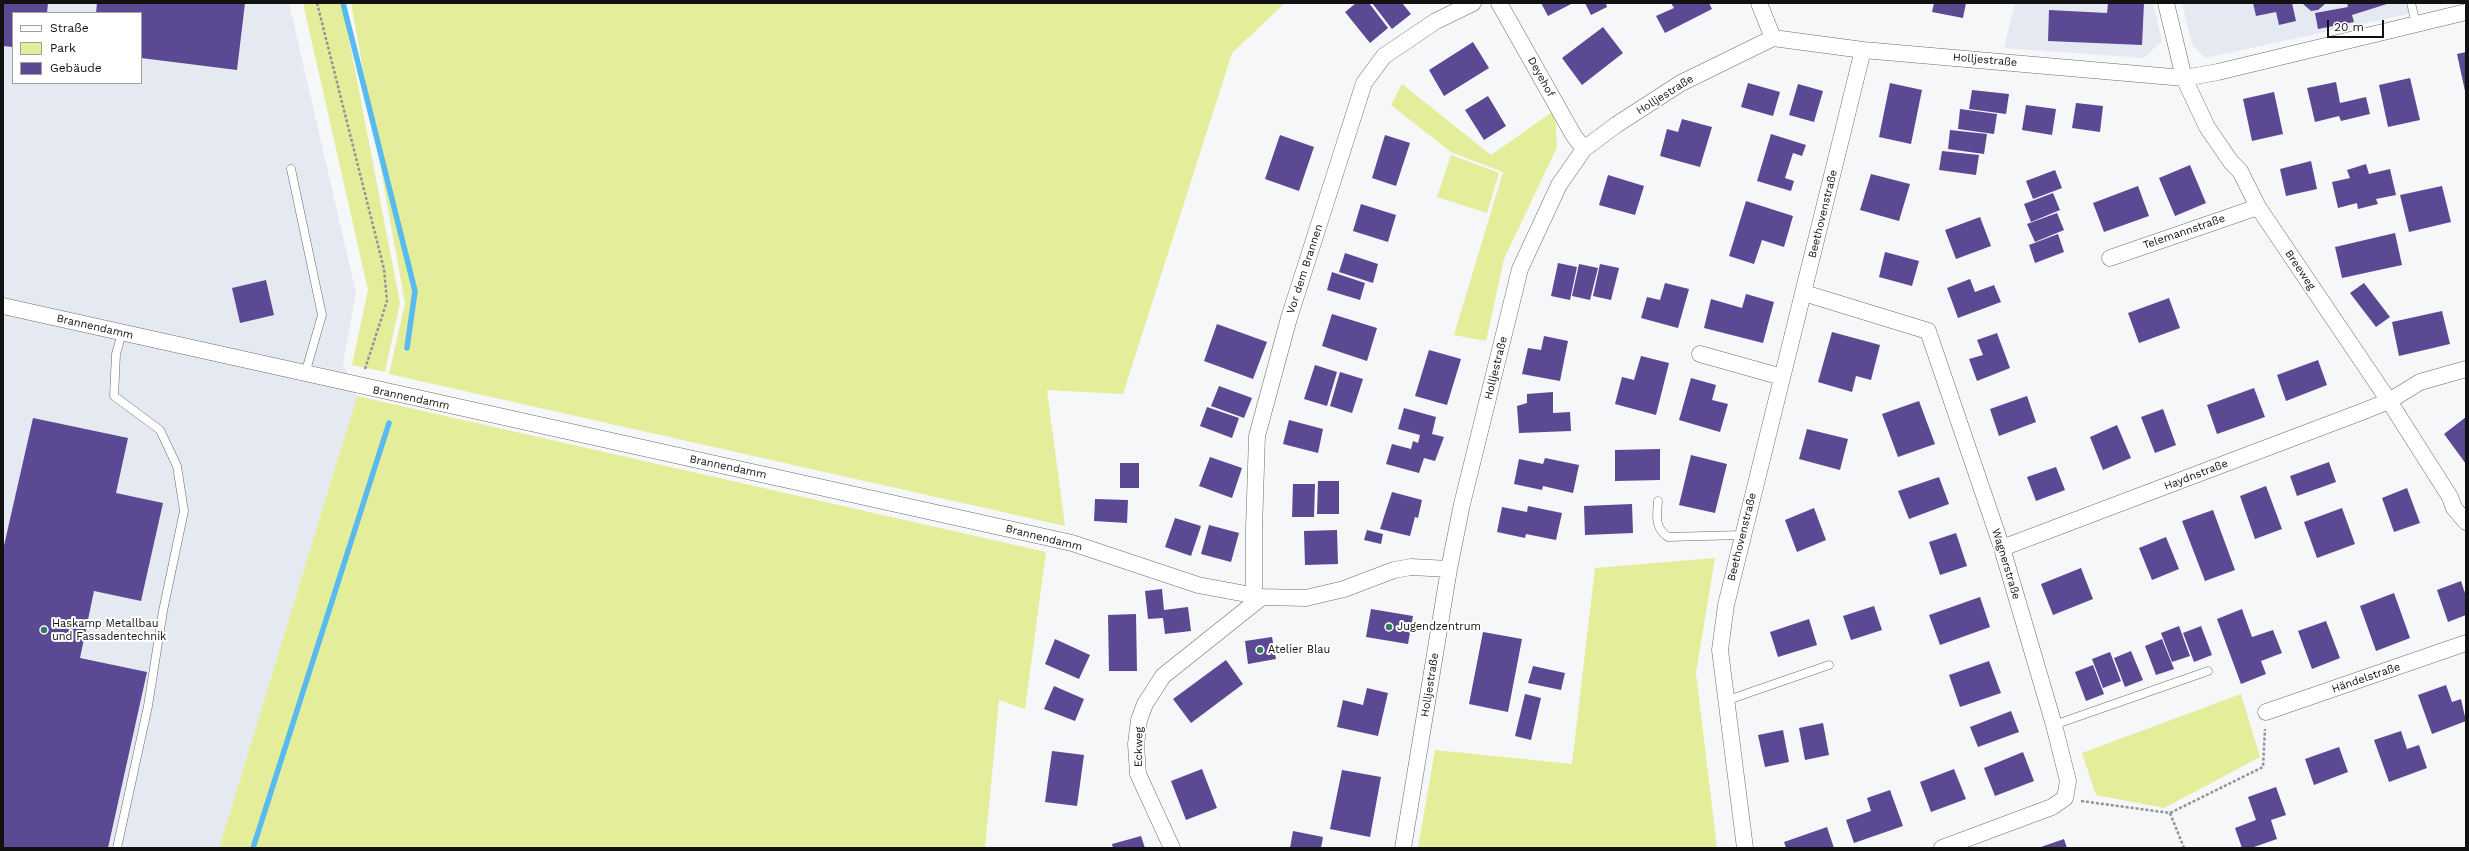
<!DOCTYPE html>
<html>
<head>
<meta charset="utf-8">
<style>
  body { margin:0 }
  #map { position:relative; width:2469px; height:851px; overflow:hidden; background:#f6f7f8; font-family:"Work Sans",sans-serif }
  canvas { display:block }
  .frame { position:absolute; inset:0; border:4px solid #111112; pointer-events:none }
  .legend { position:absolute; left:12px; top:12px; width:130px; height:72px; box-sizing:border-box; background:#fff; border:1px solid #a0a0a0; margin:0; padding:5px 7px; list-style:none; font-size:12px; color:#111112 }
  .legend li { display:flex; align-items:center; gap:8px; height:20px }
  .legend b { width:20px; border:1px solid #a0a0a0 }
  .scale { position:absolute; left:2327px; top:20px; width:57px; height:18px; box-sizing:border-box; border:2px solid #111112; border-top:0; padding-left:5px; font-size:12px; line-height:14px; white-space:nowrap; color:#111112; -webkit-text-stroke:3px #fff; paint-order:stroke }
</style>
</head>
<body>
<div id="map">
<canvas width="2469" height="851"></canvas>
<div class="frame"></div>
<ul class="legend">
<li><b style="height:5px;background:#fff"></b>Straße</li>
<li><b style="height:11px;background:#e4ed9a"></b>Park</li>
<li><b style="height:11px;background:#5c4994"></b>Gebäude</li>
</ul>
<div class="scale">20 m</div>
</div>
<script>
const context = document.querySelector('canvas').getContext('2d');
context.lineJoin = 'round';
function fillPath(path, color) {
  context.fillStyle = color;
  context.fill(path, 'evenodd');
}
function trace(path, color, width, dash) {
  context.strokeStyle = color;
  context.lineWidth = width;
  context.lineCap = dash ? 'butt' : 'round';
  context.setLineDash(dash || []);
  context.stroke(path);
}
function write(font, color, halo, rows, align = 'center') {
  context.font = font + ' "Work Sans",sans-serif';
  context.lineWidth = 4;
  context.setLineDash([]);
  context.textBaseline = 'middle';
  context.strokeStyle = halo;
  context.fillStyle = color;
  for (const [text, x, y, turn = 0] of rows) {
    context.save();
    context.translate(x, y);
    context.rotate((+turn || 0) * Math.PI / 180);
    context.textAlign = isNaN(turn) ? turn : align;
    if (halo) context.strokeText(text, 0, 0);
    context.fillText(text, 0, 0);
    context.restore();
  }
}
fillPath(new Path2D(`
  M3 3H289L356 293 343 363 357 396 219 848H3ZM13 13H141V83H13Z
  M2015 3H2153L2162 41 2144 58 2004 48Z
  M2182 3H2410L2412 13 2205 58 2192 44Z`), '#e5eaf2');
fillPath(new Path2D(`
  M303 3H342L400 303 385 372 352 365 368 290Z
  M351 3H1285L1232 53 1123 394 1047 390 1065 526 389 374 405 303Z
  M1402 84 1491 155 1555 110 1557 147 1504 259 1486 341 1454 335 1503 172 1451 152 1391 105Z
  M1451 155 1499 173 1487 213 1437 197Z
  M357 396 1046 552 1025 709 999 700 985 848H219Z
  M1715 558 1696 673 1717 848H1418L1435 750 1572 764 1595 568Z
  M2241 694 2260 757 2164 808 2096 795 2082 753Z`), '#e4ed9a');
trace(new Path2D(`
  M343 3 415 291 407 348
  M253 848 389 423`), '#58bbef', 5.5);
fillPath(new Path2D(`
  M3 3H48L47 13H13V47L3 46Z
  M97 3H245L237 70 141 58V13H96Z
  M1356 3H1369L1388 28 1370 43 1345 12Z
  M1372 3H1402L1411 14 1392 29Z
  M1541 3H1573L1548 16Z
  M1585 3H1606L1607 7 1591 15Z
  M1671 3H1709L1712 9 1665 33 1656 16 1674 8Z
  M1934 3H1966L1963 18 1932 12Z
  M2108 3H2144L2142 45 2048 41 2049 10 2107 13Z
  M2253 3H2292L2296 21 2279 25 2276 12 2256 16Z
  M2302 3H2326L2318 10 2311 11Z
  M2347 3H2390L2352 15 2354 22 2318 29 2315 13 2348 7Z
  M1603 27 1623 53 1582 85 1562 58Z
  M1473 42 1489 68 1444 96 1429 70Z
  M2466 52V91H2465L2457 54Z
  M2410 78 2420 120 2388 127 2379 85Z
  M2336 82 2340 103 2366 97 2370 114 2341 121 2339 116 2315 122 2307 88Z
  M1748 83 1780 92 1773 116 1741 107Z
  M1890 83 1922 90 1911 144 1879 137Z
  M1798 84 1823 91 1814 122 1789 115Z
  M1972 90 2009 94 2006 114 1969 109Z
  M2274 92 2283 134 2252 141 2243 99Z
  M1488 96 1506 126 1484 140 1465 110Z
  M2076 103 2103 106 2100 132 2072 128Z
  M2026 105 2056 109 2052 135 2022 130Z
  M1960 109 1997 114 1994 134 1958 129Z
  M1682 119 1712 127 1700 167 1660 156 1667 129 1678 132Z
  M1950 130 1987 134 1984 154 1948 149Z
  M1771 134 1806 145 1802 156 1793 153 1785 178 1794 181 1791 191 1757 181Z
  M1280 135 1314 147 1299 191 1265 179Z
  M1385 135 1410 143 1396 186 1372 178Z
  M1942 151 1979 155 1976 175 1939 170Z
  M2311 161 2317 189 2286 196 2280 169Z
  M2366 164 2369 174 2390 169 2396 195 2376 199 2378 204 2358 209 2357 203 2338 208 2332 182 2350 178 2347 170Z
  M2190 165 2206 203 2175 216 2159 178Z
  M2055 170 2062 188 2033 199 2026 181Z
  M1871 174 1910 184 1899 221 1860 210Z
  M1608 175 1644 186 1635 215 1599 205Z
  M2138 186 2149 216 2104 232 2093 203Z
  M2442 186 2451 222 2409 232 2400 195Z
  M2053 193 2060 210 2031 222 2024 204Z
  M1746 201 1793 216 1784 247 1762 240 1754 264 1729 256Z
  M1361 204 1396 215 1388 242 1353 231Z
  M2057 213 2064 230 2035 242 2027 224Z
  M1980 217 1991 246 1956 259 1945 230Z
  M2395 233 2402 265 2342 278 2335 247Z
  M2058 234 2064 252 2035 263 2029 245Z
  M1885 252 1919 261 1912 286 1879 277Z
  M1345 253 1378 264 1373 283 1339 272Z
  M1558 263 1577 267 1570 300 1551 296Z
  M1579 264 1598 268 1590 300 1572 296Z
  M1600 264 1619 268 1611 300 1593 296Z
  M1332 272 1365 283 1360 300 1327 290Z
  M1970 279 1975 292 1994 285 2001 302 1958 318 1947 288Z
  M266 280 274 315 240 323 232 288Z
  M1665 283 1689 289 1678 328 1641 318 1647 297 1660 300Z
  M2364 283 2390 317 2376 327 2350 293Z
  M1746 294 1774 302 1763 343 1704 328 1711 299 1742 308Z
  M2169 298 2180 328 2139 343 2128 313Z
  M2442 311 2450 344 2399 356 2392 322Z
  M1332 314 1377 328 1367 361 1322 346Z
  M1217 324 1267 342 1253 379 1204 361Z
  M1832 332 1880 345 1871 380 1856 376 1852 392 1818 382Z
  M1997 333 2010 368 1977 381 1969 359 1983 355 1977 340Z
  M1544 336 1568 341 1560 381 1522 374 1528 348 1541 350Z
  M1429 350 1461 359 1447 405 1415 396Z
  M1641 356 1669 363 1656 415 1615 404 1622 377 1634 380Z
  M2318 360 2327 385 2286 401 2277 375Z
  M1315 365 1337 372 1327 406 1304 399Z
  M1340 372 1363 379 1352 413 1330 406Z
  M1691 378 1716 385 1712 400 1728 404 1720 432 1679 420Z
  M1219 386 1252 398 1244 418 1211 406Z
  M2254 388 2265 417 2217 434 2207 405Z
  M1553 392V413L1570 412 1571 431 1519 433 1517 406 1527 403V394Z
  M2027 396 2036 422 1999 436 1990 409Z
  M1919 401 1935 444 1898 457 1882 414Z
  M1207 407 1239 418 1232 438 1200 426Z
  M1404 408 1436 417 1432 434 1444 437 1435 461 1424 458 1419 473 1386 464 1392 444 1411 449 1413 441 1418 443 1420 435 1398 429Z
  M2163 409 2176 445 2155 453 2141 417Z
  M2466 417V464L2444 434Z
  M33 418 128 438 116 493 163 503 141 601 94 591 80 658 147 672 108 848H3V550Z
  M1289 420 1323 429 1318 453 1283 444Z
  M2117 425 2131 458 2103 470 2090 437Z
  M1807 429 1848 439 1840 470 1799 459Z
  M1660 449V480L1615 481V450Z
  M1691 455 1727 464 1715 513 1679 505Z
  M1210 457 1242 468 1232 498 1199 486Z
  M1545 458 1579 465 1573 493 1543 486 1542 490 1514 484 1519 459 1543 464Z
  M2329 462 2336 482 2297 496 2290 476Z
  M1120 463H1139V488H1120Z
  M2056 467 2065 490 2036 501 2027 477Z
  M1939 477 1949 504 1909 519 1898 491Z
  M1318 481H1339V514H1317Z
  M1293 484H1315L1314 517H1292Z
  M2266 486 2282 529 2255 539 2240 496Z
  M2407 488 2420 523 2394 532 2382 498Z
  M1392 492 1422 500 1418 518 1415 517 1410 536 1380 529Z
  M1095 499 1128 500 1127 523 1094 521Z
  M1632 504 1633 533 1585 535 1584 506Z
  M1528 506 1562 513 1556 540 1526 534 1525 538 1497 532 1502 507 1527 512Z
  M1814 508 1826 540 1797 552 1785 520Z
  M2342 508 2355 544 2317 558 2304 522Z
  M2213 510 2235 570 2205 581 2182 521Z
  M1175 518 1201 526 1191 556 1165 547Z
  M1209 525 1239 533 1231 562 1201 554Z
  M1337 530 1338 564 1305 565 1304 531Z
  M1367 530 1383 534 1381 544 1364 540Z
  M1956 533 1967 566 1940 575 1929 542Z
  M2166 537 2179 569 2152 580 2139 548Z
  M2081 568 2093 599 2053 615 2041 584Z
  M2461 581 2466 596V615L2448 622 2437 590Z
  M1162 589 1164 610 1188 607 1191 631 1165 634 1163 618 1148 619 1145 591Z
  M2394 593 2410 638 2376 651 2360 606Z
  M1980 597 1990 627 1940 645 1929 615Z
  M1874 606 1882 630 1851 640 1843 616Z
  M1371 609 1413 616 1408 644 1366 637Z
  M2242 609 2252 637 2273 630 2282 653 2261 661 2266 674 2241 684 2217 619Z
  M1136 614 1137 671H1109L1108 615Z
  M1809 619 1817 645 1778 657 1770 632Z
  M2326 621 2340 658 2312 669 2298 631Z
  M2179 626 2190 656 2172 662 2161 633Z
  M2201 626 2212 655 2194 662 2183 633Z
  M1483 632 1522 639 1508 712 1469 704Z
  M1272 637 1276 659 1248 664 1245 641Z
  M1055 639 1090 655 1079 679 1045 664Z
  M2162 639 2174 669 2156 675 2145 646Z
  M2131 651 2143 680 2125 687 2114 658Z
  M2110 652 2121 681 2103 688 2092 659Z
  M1226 660 1243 684 1191 723 1173 699Z
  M1989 661 2001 693 1960 707 1949 675Z
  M2093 665 2104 694 2086 701 2075 672Z
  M1533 666 1565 673 1561 690 1528 683Z
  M2446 685 2452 702 2461 699 2466 721 2432 734 2418 695Z
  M1054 686 1084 699 1075 721 1044 709Z
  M1367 688 1388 693 1378 736 1337 727 1343 700 1363 705Z
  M1525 694 1541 698 1531 740 1515 736Z
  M2011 711 2019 732 1978 747 1970 727Z
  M1823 723 1829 755 1805 760 1799 728Z
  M1783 730 1789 762 1765 767 1758 735Z
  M2401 731 2407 749 2419 745 2427 768 2389 782 2374 740Z
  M2339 747 2348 772 2314 785 2305 759Z
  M1052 751 1084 755 1077 806 1045 802Z
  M2023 752 2034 781 1995 796 1984 768Z
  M1202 769 1217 808 1186 820 1171 781Z
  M1954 769 1966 799 1931 812 1920 782Z
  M1342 770 1381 777 1370 837 1330 829Z
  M2276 787 2286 815 2271 820 2277 839 2251 848H2242L2235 828 2256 820 2248 797Z
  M1890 790 1903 826 1854 843 1846 820 1871 811 1867 798Z
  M1827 827 1834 848H1786L1784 842Z
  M1293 831 1323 837 1321 848H1290Z
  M1141 836 1145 848H1113L1112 844Z
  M2064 839 2067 848H2038Z`), '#5c4994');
const lane = new Path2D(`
  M2411 3 2416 24
  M291 169 322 315 305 374
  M1658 501C1657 516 1654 527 1668 537L1742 535
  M1728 700 1829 665
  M2054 725 2208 671
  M117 848 148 706 163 611 184 511 177 466 160 430 114 396 116 354 122 333`);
const street = new Path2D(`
  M1499 3 1574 136 1584 149
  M1759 3 1773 38
  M2166 3 2184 78 2207 127 2231 162 2240 171 2258 207 2389 401 2450 497 2454 508 2466 522
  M2110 258 2258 207
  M1804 293 1928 331 2002 548 2054 725 2068 781 2065 798 2052 807 1942 848
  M3 306 1072 543 1198 585 1262 597 1306 598 1344 589 1394 570 1411 567 1449 569
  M1700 354 1782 377
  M2002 548 2364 411 2389 401 2420 382 2466 369
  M1254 595V529L1257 436 1289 318 1364 83 1384 56 1436 21 1473 3
  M2266 712 2466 643
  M1172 848 1138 774 1136 744 1139 720 1145 704 1163 676 1262 597
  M1403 848 1449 569 1462 504 1520 269 1559 185 1584 149 1616 125 1681 83 1773 38 1863 50 2184 78 2218 72 2466 12
  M1745 848 1720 650 1726 605 1863 50`);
trace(lane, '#6b6c6d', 9);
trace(street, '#6b6c6d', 17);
trace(new Path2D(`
  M317 3 384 269 387 301 365 369
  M2081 801 2170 813 2263 767 2265 729
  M2170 813 2184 848`), '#949495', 2.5, [3, 2]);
trace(lane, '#fff', 8);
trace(street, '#fff', 16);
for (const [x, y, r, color] of [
  [1389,627,4,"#387867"],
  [44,630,4,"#387867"],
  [1260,650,4,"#387867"]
]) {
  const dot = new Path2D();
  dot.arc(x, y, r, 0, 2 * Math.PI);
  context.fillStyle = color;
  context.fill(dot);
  trace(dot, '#fff', 1.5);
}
write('11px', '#111112', '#fff', [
  ["Holljestraße",1985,60,5],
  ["Deyehof",1541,77,61],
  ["Holljestraße",1665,95,-32],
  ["Beethovenstraße",1823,214,-76],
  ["Telemannstraße",2184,232,-19],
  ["Vor dem Brannen",1305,269,-72],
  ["Breeweg",2300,270,56],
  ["Brannendamm",95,327,13],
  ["Holljestraße",1496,368,-76],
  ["Brannendamm",411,398,12],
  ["Brannendamm",728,467,12],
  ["Haydnstraße",2196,475,-21],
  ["Beethovenstraße",1742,537,-76],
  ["Brannendamm",1044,538,14],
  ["Wagnerstraße",2006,564,73],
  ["Händelstraße",2366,678,-19],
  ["Holljestraße",1430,685,-81],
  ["Eckweg",1139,747,-89]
]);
write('11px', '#111112', '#fff', [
  ["Haskamp Metallbau",52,624],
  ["und Fassadentechnik",52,637],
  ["Jugendzentrum",1397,627],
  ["Atelier Blau",1268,650]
], 'left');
</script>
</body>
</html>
